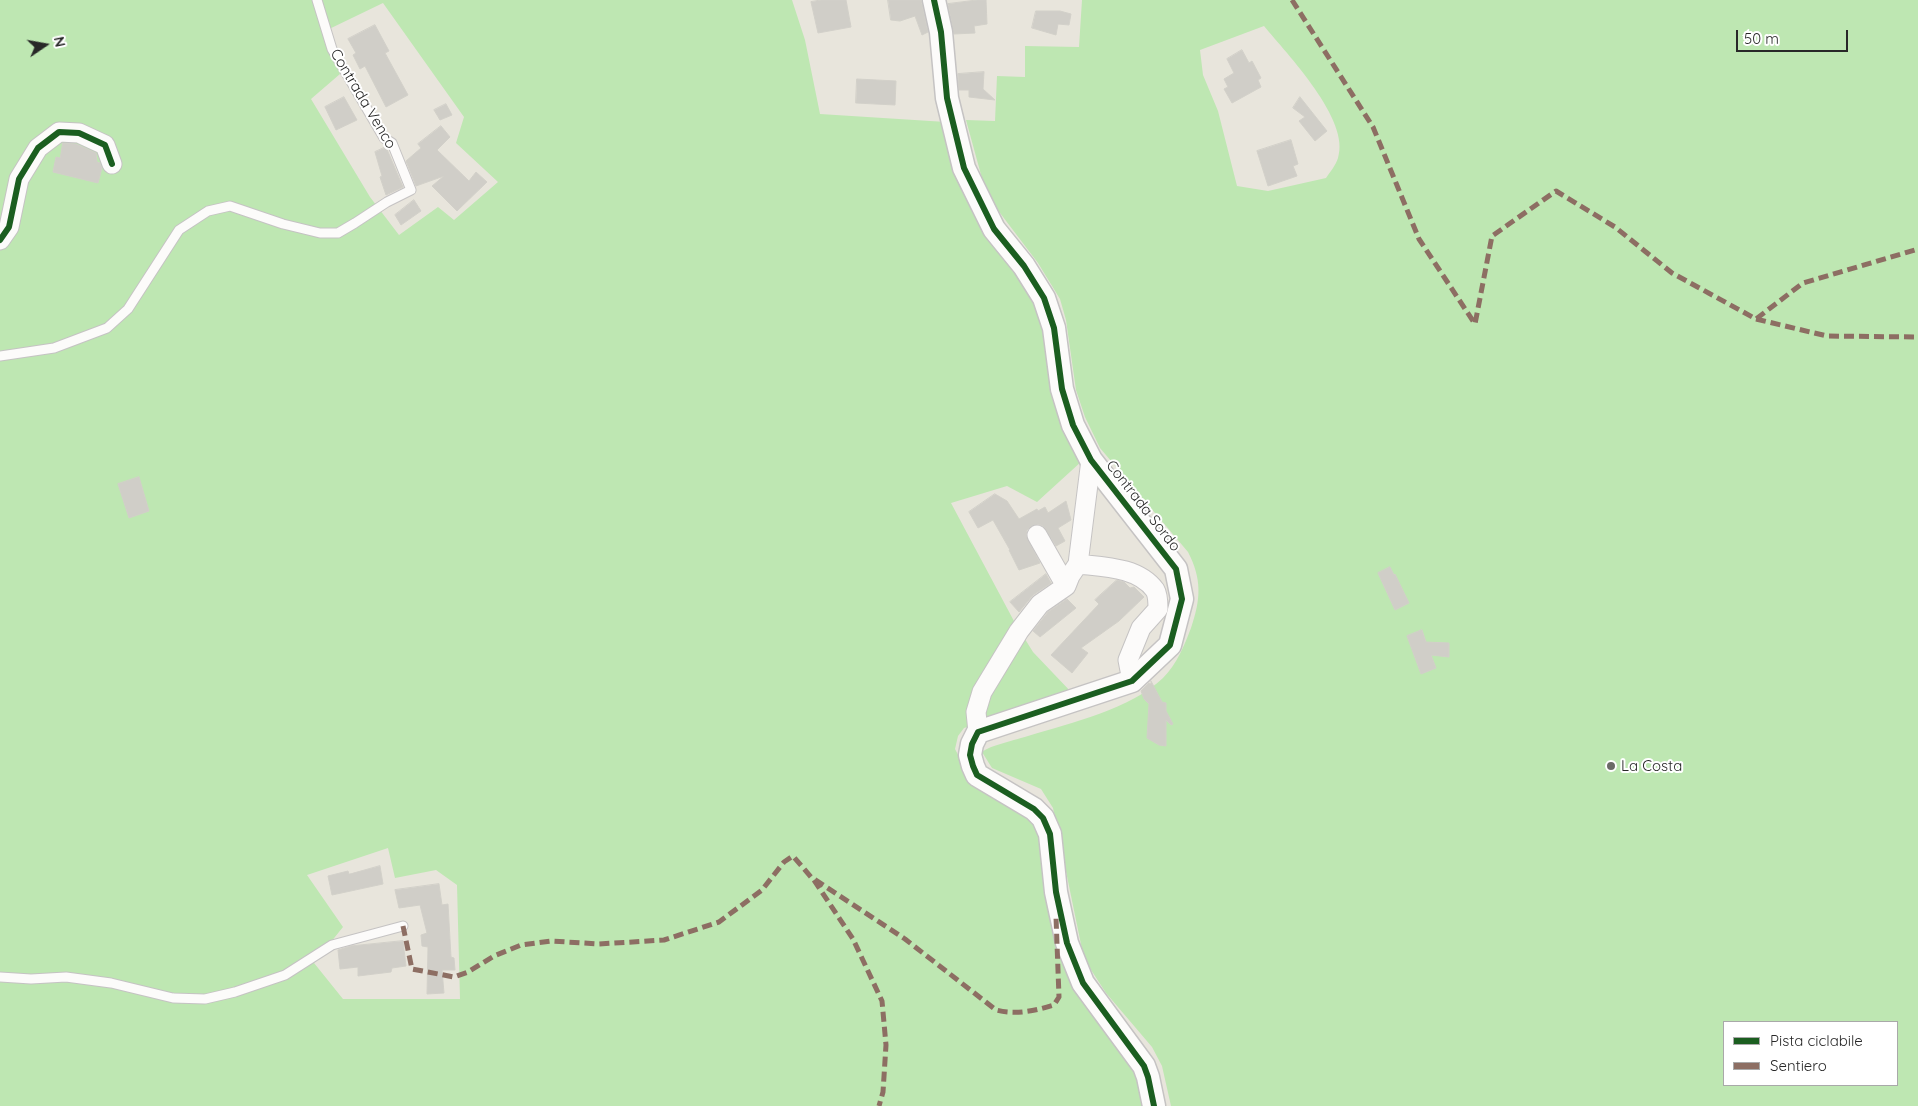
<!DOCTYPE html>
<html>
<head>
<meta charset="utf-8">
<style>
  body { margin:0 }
  #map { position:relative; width:1918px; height:1106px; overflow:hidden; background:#e8e5dc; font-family:Quicksand,sans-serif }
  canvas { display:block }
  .legend { position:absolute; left:1723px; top:1021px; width:175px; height:65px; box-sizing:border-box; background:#fff; border:1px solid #a9a9a9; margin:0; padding:6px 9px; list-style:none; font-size:15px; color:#282828 }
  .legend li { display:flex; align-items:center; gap:10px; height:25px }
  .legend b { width:25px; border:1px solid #a9a9a9 }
  .north { position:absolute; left:20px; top:20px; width:50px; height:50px; -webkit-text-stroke:4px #fff; paint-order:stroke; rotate:78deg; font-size:14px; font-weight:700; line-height:20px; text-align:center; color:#282828 }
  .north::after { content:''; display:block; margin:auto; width:18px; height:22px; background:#282828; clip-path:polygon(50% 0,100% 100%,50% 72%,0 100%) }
  .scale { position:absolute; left:1736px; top:30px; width:112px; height:22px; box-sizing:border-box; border:2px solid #282828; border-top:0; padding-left:6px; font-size:15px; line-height:18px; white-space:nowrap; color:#282828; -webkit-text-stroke:4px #fff; paint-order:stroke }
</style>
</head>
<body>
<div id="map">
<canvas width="1918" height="1106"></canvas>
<ul class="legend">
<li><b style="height:6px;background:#1b5e20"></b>Pista ciclabile</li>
<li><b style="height:6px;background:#8d6e63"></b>Sentiero</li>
</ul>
<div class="north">N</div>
<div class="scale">50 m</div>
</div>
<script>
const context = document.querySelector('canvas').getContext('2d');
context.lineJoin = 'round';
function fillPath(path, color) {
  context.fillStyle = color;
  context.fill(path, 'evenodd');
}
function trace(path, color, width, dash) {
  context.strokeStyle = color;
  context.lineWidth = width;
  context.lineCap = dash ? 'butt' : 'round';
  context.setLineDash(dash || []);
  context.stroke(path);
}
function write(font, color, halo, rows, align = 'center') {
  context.font = font + ' Quicksand,sans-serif';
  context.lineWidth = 4;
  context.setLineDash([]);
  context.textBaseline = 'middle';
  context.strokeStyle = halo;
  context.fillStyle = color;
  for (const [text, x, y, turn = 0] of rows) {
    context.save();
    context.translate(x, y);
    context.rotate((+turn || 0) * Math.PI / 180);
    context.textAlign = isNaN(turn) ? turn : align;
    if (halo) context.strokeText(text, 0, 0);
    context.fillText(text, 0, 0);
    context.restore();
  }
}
fillPath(new Path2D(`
  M0 0H792L805 40 820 114 946 122 959 183 989 235 1033 285 1082 461 1037 502 1007 486 951 503 1015 623 1033 652 1073 694 964 728 958 736 955 749 965 768 1031 814 1044 854 1053 921 1065 969 1116 1041 1141 1079 1148 1106H0ZM383 3 464 117 456 143 498 182 454 220 438 207 399 235 370 197 311 99 340 74 325 31ZM388 848 395 878 436 870 457 885 460 999H343L314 963 343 927 307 875Z
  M1082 0H1918V1106H1171L1162 1066 1152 1047 1106 993 1084 959 1053 808 1041 789 992 768 982 752C991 745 1016 740 1028 736 1071 723 1131 709 1163 678 1177 664 1184 646 1191 628 1201 599 1202 579 1188 552L1100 448 1085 417 1076 390 1066 320 1060 299 1038 263 997 209 983 182 966 120 995 121 997 76 1025 77V46L1079 47ZM1264 26C1287 54 1351 120 1338 158 1336 165 1330 172 1326 178L1268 191 1237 186 1218 111 1203 75 1200 50ZM1724 1022H1897V1085H1724Z`), '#bee7b2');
const building = new Path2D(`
  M821 0H846L851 27 818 33 811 2Z
  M888 0H921L928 32 922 35 915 16 900 21 891 20Z
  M977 0H986L987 24 974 26 975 33 954 34 948 4Z
  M1036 11H1060L1071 14 1069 25 1058 24 1056 35 1032 28Z
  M375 25 389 51 385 53 408 95 386 107 365 66 360 69 353 55 356 53 348 39Z
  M1242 50 1249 63 1252 61 1261 78 1258 80 1261 87 1232 103 1224 89 1228 87 1224 79 1234 73 1227 59Z
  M984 72 983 89 995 100 969 97V90H959L958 74Z
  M857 79 896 81 895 105 856 103Z
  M344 97 357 120 336 130 325 107Z
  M1300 97 1327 131 1315 141 1299 121 1305 117 1293 108Z
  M446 104 452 115 440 120 434 110Z
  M441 126 450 137 437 150 469 181 476 172 487 182 457 211 432 186 444 176 416 186 406 161 421 148 418 144Z
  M1291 140 1298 164 1293 166 1297 176 1268 186 1257 151Z
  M63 143 76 144 96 153 97 162 100 163 102 168 98 183 53 172 56 157 60 158Z
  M386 147 403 187 386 195 380 177 382 176 375 152Z
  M414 200 421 211 401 225 395 215Z
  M139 477 149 511 129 518 118 484Z
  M995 494 1007 501 1019 519 1037 509 1038 511 1045 507 1048 513 1066 501 1071 520 1058 528 1065 541 1056 546 1043 526 1038 524 1031 526 1027 530 1026 535 1040 563 1019 570 1009 550H1010L993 520 978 528 969 512Z
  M1390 567 1394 575 1395 574 1409 603 1395 610 1378 573Z
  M1046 574 1051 583 1033 595 1019 612 1010 602Z
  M1117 580 1124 582 1130 588 1134 587 1144 597 1119 621 1081 648 1088 653 1072 673 1051 655 1099 604 1095 600Z
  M1067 599 1076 608 1040 637 1033 631 1048 612Z
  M1422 630 1426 642 1449 643V657L1431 655 1436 668 1421 674 1407 636Z
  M1151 681 1162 702 1166 703V711L1173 724 1171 725 1166 720V746L1159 745 1147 738 1149 704 1144 699 1141 691 1149 683 1151 684Z
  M380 866 383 884 332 895 328 876 348 871 349 874Z
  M439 884 442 905 448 904 451 957 454 958 455 970H442L444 993 427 994 428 947 422 946 421 935 427 933 420 905 399 908 395 890Z
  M403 941 406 966 392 968 391 972 358 976V967L340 969 338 950 351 946Z`);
fillPath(building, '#d0cec8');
trace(building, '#d2d0c9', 1);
const service = new Path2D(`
  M0 356 54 348 107 328 128 309 179 230 208 211 230 206 283 224 320 233H338L355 223 387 202 411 190 392 143 384 138 332 49 317 0
  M0 977 31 979 66 977 111 983 173 998 205 999 235 992 285 975 332 945 403 926`);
const minor = new Path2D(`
  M0 240 9 227 19 179 38 148 59 132 79 133 105 145 112 164
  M1037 535 1066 586
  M1078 564C1104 567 1138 567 1155 590 1158 595 1158 604 1158 609L1141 628 1128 660 1132 681
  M978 732 976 712 982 692 1019 631 1040 604 1066 586 1070 576 1078 564 1091 460`);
const tertiary = new Path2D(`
  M934 0 941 32 947 98 964 168 994 229 1024 266 1044 298 1054 328 1062 389 1073 425 1091 460 1176 569 1182 599 1170 645 1132 681 978 732 972 744 970 755 973 766 977 775 1034 809 1043 818 1050 834 1056 892 1067 943 1083 983 1144 1066 1148 1077 1154 1106`);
trace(service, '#c5c3c3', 11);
trace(minor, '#c5c3c3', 21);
trace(tertiary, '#c5c3c3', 25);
trace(service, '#fcfbfa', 9);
trace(minor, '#fcfbfa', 19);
trace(tertiary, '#fcfbfa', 22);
trace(new Path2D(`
  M1292 0 1373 127 1419 239 1475 324 1492 236 1556 191 1615 227 1672 273 1756 319 1803 283 1918 249
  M1756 319 1827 336 1918 337
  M814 880 853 939 882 1001 886 1045 883 1092 879 1106
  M403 926 412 969 454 977 468 972 494 956 521 945 551 941 599 944 664 940 719 922 762 890 784 862 793 856 811 877 905 939 996 1010C1016 1015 1034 1011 1054 1005L1059 997 1056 917`), '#8d6e63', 5, [10, 5]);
trace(new Path2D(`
  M934 0 941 32 947 98 964 168 994 229 1024 266 1044 298 1054 328 1062 389 1073 425 1091 460 1176 569 1182 599 1170 645 1132 681 978 732 972 744 970 755 973 766 977 775 1034 809 1043 818 1050 834 1056 892 1067 943 1083 983 1144 1066 1148 1077 1154 1106
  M0 240 9 227 19 179 38 148 59 132 79 133 105 145 112 164`), '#1b5e20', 6);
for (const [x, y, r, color] of [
  [1611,766,5,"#6b6a67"]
]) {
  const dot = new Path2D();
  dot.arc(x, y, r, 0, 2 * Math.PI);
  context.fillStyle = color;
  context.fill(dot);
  trace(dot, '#fff', 2);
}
write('15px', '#282828', '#fff', [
  ["Contrada Venco",363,99,59],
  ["Contrada Sordo",1143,506,52]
]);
write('15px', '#282828', '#fff', [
  ["La Costa",1621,766]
], 'left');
</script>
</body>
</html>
